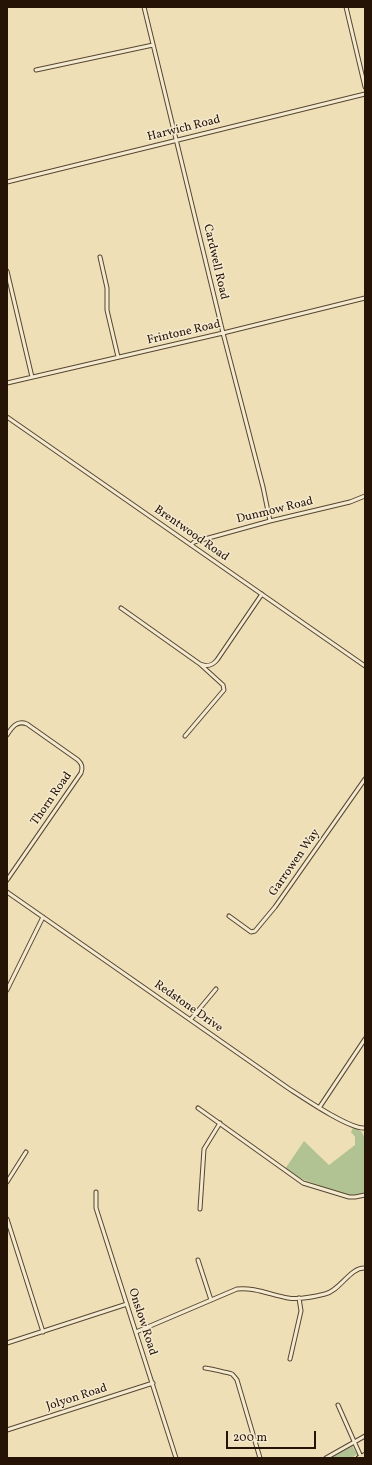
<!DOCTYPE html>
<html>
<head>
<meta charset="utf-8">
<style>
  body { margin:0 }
  #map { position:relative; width:372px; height:1465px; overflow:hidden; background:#eedfb6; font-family:Vollkorn,serif }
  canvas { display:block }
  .frame { position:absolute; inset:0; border:8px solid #251306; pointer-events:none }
  .scale { position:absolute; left:226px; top:1431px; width:90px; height:18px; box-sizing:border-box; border:2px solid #251306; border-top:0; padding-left:5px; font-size:12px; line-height:14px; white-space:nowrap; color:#251306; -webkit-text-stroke:3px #f4ead0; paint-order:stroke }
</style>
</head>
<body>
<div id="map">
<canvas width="372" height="1465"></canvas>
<div class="frame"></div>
<div class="scale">200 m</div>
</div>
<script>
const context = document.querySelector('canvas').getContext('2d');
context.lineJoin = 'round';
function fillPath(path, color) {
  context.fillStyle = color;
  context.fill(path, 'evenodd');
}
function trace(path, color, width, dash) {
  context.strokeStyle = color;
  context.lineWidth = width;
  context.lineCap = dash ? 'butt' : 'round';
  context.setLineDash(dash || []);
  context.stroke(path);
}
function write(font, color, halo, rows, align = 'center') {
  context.font = font + ' Vollkorn,serif';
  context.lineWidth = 3;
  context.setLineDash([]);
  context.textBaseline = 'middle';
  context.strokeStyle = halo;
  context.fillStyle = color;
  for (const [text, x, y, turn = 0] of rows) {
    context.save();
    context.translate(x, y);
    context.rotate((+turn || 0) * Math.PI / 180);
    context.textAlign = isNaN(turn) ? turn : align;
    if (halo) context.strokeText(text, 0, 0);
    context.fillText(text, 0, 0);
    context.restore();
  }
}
fillPath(new Path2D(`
  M353 1128C360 1128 363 1133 365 1139V1193L355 1196H348L299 1178 285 1169 304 1141 329 1165 355 1145V1137L351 1132Z
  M352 1445 357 1454C351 1461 338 1458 329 1458Z`), '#b2c393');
const minor = new Path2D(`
  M144 7 223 333 263 487 270 521
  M346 7 365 87
  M36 70 153 45
  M7 182 365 94
  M100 257 107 288V310L118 357
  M7 271 32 377
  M7 383 223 333 365 298
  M7 417 365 666
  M191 545 194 542 270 521 350 502 365 496
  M121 608 200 664C207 667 212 666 217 660L262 594
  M7 735C12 727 17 720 27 724L78 760C82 764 83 767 81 773L7 880
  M185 736 224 690 223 685 201 665
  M7 892 288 1088C302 1097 350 1130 365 1128
  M229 916 251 932 255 931 275 907 365 779
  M7 990 43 917
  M191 1019 216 989
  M198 1108 303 1183 349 1197H355L365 1195
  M319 1108 365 1039
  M7 1182 26 1152
  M96 1192V1208L176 1458
  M200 1209 204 1149 220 1123
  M7 1219 43 1332
  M198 1260 211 1300
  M136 1332 237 1289C254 1287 271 1295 288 1298 300 1300 313 1297 325 1294 340 1291 350 1267 365 1268
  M7 1343 127 1304
  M290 1359 301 1311 299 1298
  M205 1368C208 1368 229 1373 232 1374 234 1376 235 1377 237 1380L260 1458
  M338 1405 361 1457
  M7 1430 153 1383
  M326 1458 365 1436`);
const highway = new Path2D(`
  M359 1458 365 1455`);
trace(minor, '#574632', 5);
trace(highway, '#251306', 6);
trace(minor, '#f4ead0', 3);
trace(highway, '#eedfb6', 4.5);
write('12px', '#251306', '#f4ead0', [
  ["Harwich Road",184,129,-14],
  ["Cardwell Road",215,262,77],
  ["Frintone Road",184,333,-13],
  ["Dunmow Road",275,511,-14],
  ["Brentwood Road",191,534,35],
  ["Thorn Road",52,799,-55],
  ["Garrowen Way",295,863,-55],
  ["Redstone Drive",188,1007,35],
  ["Onslow Road",142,1322,72],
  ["Jolyon Road",77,1398,-18]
]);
</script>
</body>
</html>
